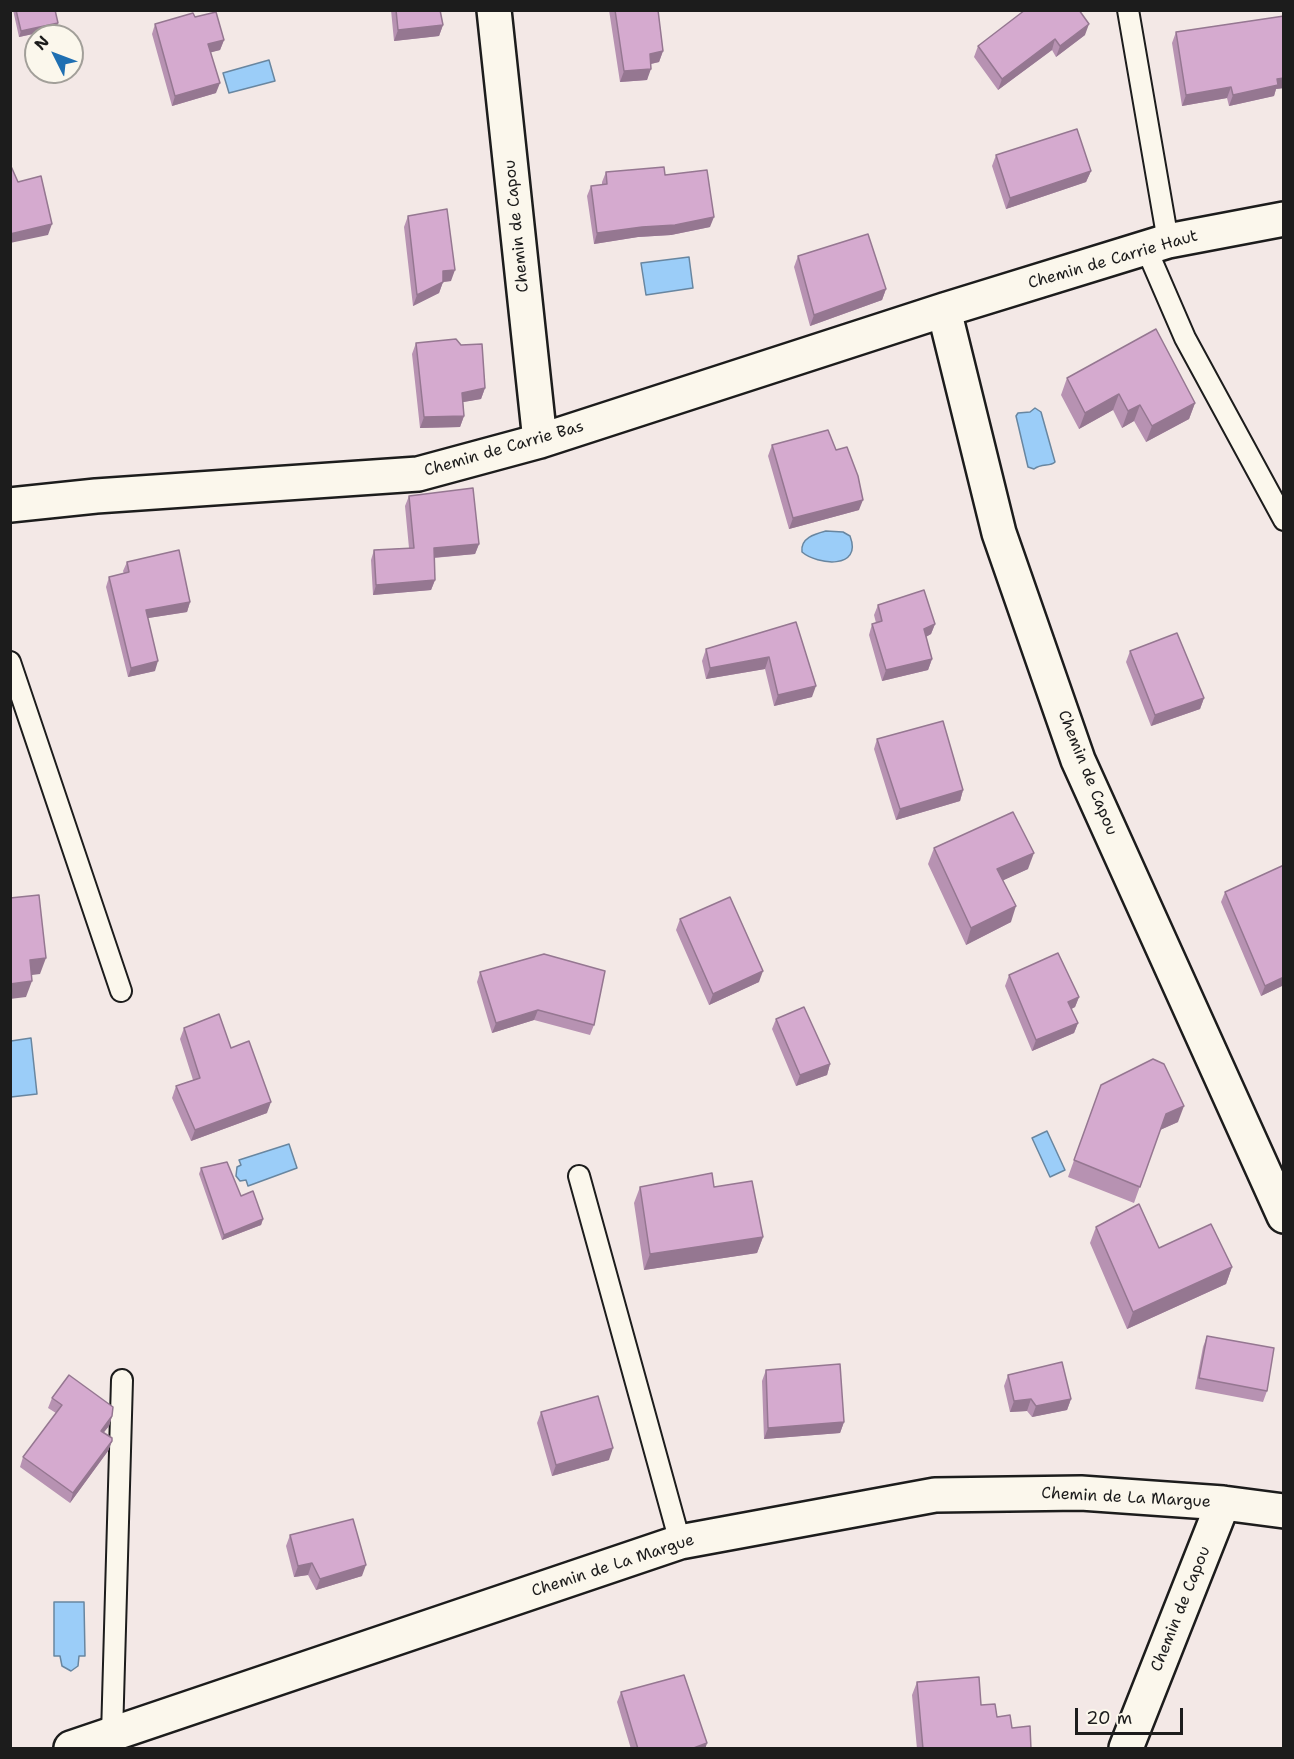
<!DOCTYPE html>
<html>
<head>
<meta charset="utf-8">
<style>
  body { margin:0 }
  #map { position:relative; width:1294px; height:1759px; overflow:hidden; background:#f3e8e6; font-family:"Shantell Sans",sans-serif }
  canvas { display:block }
  .frame { position:absolute; inset:0; border:12px solid #1c1c1c; pointer-events:none }
  .north { position:absolute; left:24px; top:24px; width:60px; height:60px; box-sizing:border-box; background:#fbf7ec; border:2px solid #a29f99; border-radius:50%; rotate:312deg; font-size:16px; font-weight:700; line-height:24px; text-align:center; color:#1c1c1c }
  .north::after { content:''; display:block; margin:auto; width:21px; height:27px; background:#1f6fb2; clip-path:polygon(50% 0,100% 100%,50% 72%,0 100%) }
  .scale { position:absolute; left:1075px; top:1708px; width:108px; height:27px; box-sizing:border-box; border:3px solid #1c1c1c; border-top:0; padding-left:8px; font-size:18px; line-height:21px; white-space:nowrap; color:#1c1c1c; -webkit-text-stroke:4px #fbf7ec; paint-order:stroke }
</style>
</head>
<body>
<div id="map">
<canvas width="1294" height="1759"></canvas>
<div class="frame"></div>
<div class="north">N</div>
<div class="scale">20 m</div>
</div>
<script>
const context = document.querySelector('canvas').getContext('2d');
context.lineJoin = 'round';
function fillPath(path, color) {
  context.fillStyle = color;
  context.fill(path, 'evenodd');
}
function trace(path, color, width, dash) {
  context.strokeStyle = color;
  context.lineWidth = width;
  context.lineCap = dash ? 'butt' : 'round';
  context.setLineDash(dash || []);
  context.stroke(path);
}
function write(font, color, halo, rows, align = 'center') {
  context.font = font + ' "Shantell Sans",sans-serif';
  context.lineWidth = 5;
  context.setLineDash([]);
  context.textBaseline = 'middle';
  context.strokeStyle = halo;
  context.fillStyle = color;
  for (const [text, x, y, turn = 0] of rows) {
    context.save();
    context.translate(x, y);
    context.rotate((+turn || 0) * Math.PI / 180);
    context.textAlign = isNaN(turn) ? turn : align;
    if (halo) context.strokeText(text, 0, 0);
    context.fillText(text, 0, 0);
    context.restore();
  }
}
const water = new Path2D(`
  M269 60 275 81 229 93 223 73Z
  M689 257 693 288 646 295 641 263Z
  M1035 408 1041 412 1055 462C1050 467 1042 463 1034 469L1028 467 1016 416 1018 413 1030 412Z
  M826 531 843 532 850 536C863 570 817 565 802 552 800 538 815 534 826 531Z
  M31 1038 37 1094 11 1097V1041Z
  M1047 1131 1065 1170 1050 1177 1032 1138Z
  M289 1144 297 1168 248 1186 246 1180 240 1181 236 1176 237 1167 241 1165 239 1160Z
  M54 1602H84L85 1656H79L78 1666 71 1671 62 1666 60 1656H54Z`);
fillPath(water, '#9bcdf8');
trace(water, '#6886a0', 1.5);
const lane = new Path2D(`
  M1128 10 1168 241
  M1146 248 1185 338 1284 520
  M10 662 121 991
  M579 1176 680 1542
  M112 1735 122 1380`);
const street = new Path2D(`
  M494 10 540 441
  M944 310 999 533 1078 760 1284 1216
  M10 505 96 496 418 474 540 441 944 310 1168 241 1284 219
  M71 1748 680 1542 935 1495 1081 1493 1223 1503 1284 1511
  M1126 1748 1223 1503`);
trace(lane, '#1c1c1c', 24);
trace(street, '#1c1c1c', 38);
trace(lane, '#fbf7ec', 20);
trace(street, '#fbf7ec', 33);
fillPath(new Path2D(`
  M13 10H55L58 23 56 29 19 37Z
  M391 10H440L443 25 439 36 394 41Z
  M609 10H658L663 51 659 62 651 64 647 80 620 82Z
  M1284 16V88L1276 89 1274 96 1229 106 1227 98 1182 106 1172 43 1176 32Z
  M195 17 224 40 220 50 211 52 216 93 172 106 152 34 155 24Z
  M1085 35 1056 57 1052 50 998 90 974 57 978 46Z
  M996 155 1091 171 1086 182 1006 209 992 166Z
  M606 172 665 175 710 227 671 235 638 237 594 244 587 196 591 186 602 185V182Z
  M408 216 451 281 443 282 439 293 413 306 404 227Z
  M798 256 886 289 882 300 810 326 794 267Z
  M416 343 485 388 481 399 463 402 464 416 460 427 420 428 412 354Z
  M1067 378 1195 403 1189 419 1146 442 1134 421 1122 428 1113 410 1079 429 1061 395Z
  M772 445 859 510 789 529 768 456Z
  M409 496 479 544 475 554 434 558 435 580 431 590 373 595 371 560 374 550 409 548 405 506Z
  M127 562 190 602 187 612 148 618 155 671 128 677 106 587 109 577 124 574 123 571Z
  M878 605 935 624 931 634 926 637 932 659 928 670 882 681 869 635 872 624 876 623 874 615Z
  M796 622 812 697 774 706 765 669 706 679 702 661 706 649Z
  M1130 651 1204 698 1200 709 1151 726 1126 662Z
  M877 739 963 790 960 801 896 820 874 749Z
  M934 848 1028 869 1003 880 1011 922 966 945 928 864Z
  M1284 865V985L1261 996 1221 902 1225 892Z
  M680 919 759 982 709 1005 676 930Z
  M480 972 594 1025 590 1035 534 1020 492 1033 477 982Z
  M1009 975 1079 997 1075 1007 1071 1009 1078 1023 1074 1033 1032 1051 1005 986Z
  M776 1019 830 1064 827 1075 796 1086 772 1029Z
  M184 1028 231 1048 267 1113 191 1141 172 1098 176 1086 193 1080 180 1039Z
  M1101 1085 1178 1122 1160 1130 1134 1203 1068 1177Z
  M201 1168 241 1196 263 1219 261 1225 222 1240 199 1174Z
  M640 1187H714L763 1237 757 1253 644 1270 634 1203Z
  M1096 1227 1159 1248 1232 1267 1226 1284 1127 1329 1090 1243Z
  M1207 1336 1267 1391 1263 1402 1195 1389 1203 1347Z
  M766 1370 844 1422 840 1433 764 1439 762 1381Z
  M1008 1375 1071 1399 1067 1410 1032 1417 1027 1411 1010 1412 1004 1386Z
  M52 1398 112 1416 109 1426 103 1433 112 1441 108 1451 70 1503 20 1467 23 1457 56 1413 48 1408Z
  M541 1412 609 1460 552 1476 537 1423Z
  M290 1535 362 1576 316 1590 308 1575 294 1577 286 1546Z
  M917 1682 981 1705 1012 1728 1031 1749H917L912 1695Z
  M621 1692 707 1743 705 1749H631L617 1702Z`), '#b792b2');
fillPath(new Path2D(`
  M58 23 56 29 19 37 21 31Z
  M1089 24 1085 35 1056 57 1060 46Z
  M443 25 439 36 394 41 398 30Z
  M1055 39 1052 50 998 90 1002 79Z
  M224 40 220 50 205 54 208 44Z
  M663 51 659 62 646 65 650 54Z
  M651 69 647 80 620 82 624 71Z
  M1284 78V88L1276 89 1274 96 1229 106 1233 95 1277 79Z
  M220 83 216 93 172 106 175 96Z
  M1231 87 1227 98 1182 106 1186 95Z
  M1091 171 1086 182 1006 209 1010 198Z
  M714 217 710 227 671 235 638 237 594 244 597 233Z
  M52 224 48 235 10 243V234Z
  M455 270 451 281 443 282 439 293 413 306 417 295 443 271Z
  M886 289 882 300 810 326 814 315Z
  M485 388 481 399 458 403 462 393Z
  M1119 394 1113 410 1079 429 1085 413Z
  M1195 403 1189 419 1146 442 1152 426Z
  M1140 405 1134 421 1122 428 1128 411Z
  M464 416 460 427 420 428 424 417Z
  M863 500 859 510 789 529 793 518Z
  M479 544 475 554 430 558 434 548Z
  M435 580 431 590 373 595 376 585Z
  M190 602 187 612 142 619 146 610Z
  M935 624 931 634 920 640 924 629Z
  M769 657 765 669 706 679 710 668Z
  M932 659 928 670 882 681 886 670Z
  M158 661 155 671 128 677 131 668Z
  M816 686 812 697 774 706 778 695Z
  M1204 698 1200 709 1151 726 1155 715Z
  M963 790 960 801 896 820 900 809Z
  M1034 853 1028 869 991 886 997 869Z
  M1016 906 1011 922 966 945 971 928Z
  M46 958 40 974 24 976 30 960Z
  M763 971 759 982 709 1005 713 994Z
  M1284 977V985L1261 996 1265 986Z
  M32 981 26 997 10 999V984Z
  M1079 997 1075 1007 1064 1013 1068 1002Z
  M538 1010 534 1020 492 1033 496 1023Z
  M1078 1023 1074 1033 1032 1051 1036 1040Z
  M830 1064 827 1075 796 1086 800 1075Z
  M271 1102 267 1113 191 1141 195 1130Z
  M1184 1106 1178 1122 1160 1130 1166 1114Z
  M263 1219 261 1225 222 1240 224 1235Z
  M763 1237 757 1253 644 1270 650 1254Z
  M1232 1267 1226 1284 1127 1329 1133 1312Z
  M1031 1399 1027 1411 1010 1412 1014 1401Z
  M1071 1399 1067 1410 1032 1417 1036 1406Z
  M112 1416 109 1426 97 1441 101 1431Z
  M844 1422 840 1433 764 1439 768 1428Z
  M112 1441 108 1451 70 1503 73 1493Z
  M613 1448 609 1460 552 1476 556 1465Z
  M312 1563 308 1575 294 1577 298 1566Z
  M366 1565 362 1576 316 1590 320 1579Z
  M707 1743 705 1749H691Z`), '#957791');
const building = new Path2D(`
  M16 10H55L58 23 21 31Z
  M396 10H440L443 25 398 30Z
  M615 10H658L663 51 650 54 651 69 624 71Z
  M1025 10H1079L1089 24 1060 46 1055 39 1002 79 978 46Z
  M216 12 224 40 208 44 220 83 175 96 155 24 193 13 195 17Z
  M1284 16V78L1277 79 1278 85 1233 95 1231 87 1186 95 1176 32Z
  M1077 129 1091 171 1010 198 996 155Z
  M10 164 18 182 41 176 52 224 10 234Z
  M664 167 665 175 707 170 714 217 675 225 642 227 597 233 591 186 607 184 606 172Z
  M447 209 455 270 443 271V282L417 295 408 216Z
  M868 234 886 289 814 315 798 256Z
  M1156 329 1195 403 1152 426 1140 405 1128 411 1119 394 1085 413 1067 378Z
  M456 339 461 345 482 344 485 388 462 393 464 416 424 417 416 343Z
  M828 430 836 450 847 447 858 476 863 500 793 518 772 445Z
  M473 488 479 544 434 548 435 580 376 585 374 550 414 548 409 496Z
  M179 550 190 602 146 610 158 661 131 668 109 577 129 572 127 562Z
  M924 590 935 624 924 629 932 659 886 670 872 624 882 621 878 605Z
  M796 622 816 686 778 695 769 657 710 668 706 649Z
  M1177 633 1204 698 1155 715 1130 651Z
  M943 721 963 790 900 809 877 739Z
  M1013 812 1034 853 997 869 1016 906 971 928 934 848Z
  M1284 865V977L1265 986 1225 892Z
  M39 895 46 958 30 960 32 981 10 984V898Z
  M730 897 763 971 713 994 680 919Z
  M1058 953 1079 997 1068 1002 1078 1023 1036 1040 1009 975Z
  M544 954 605 971 594 1025 538 1010 496 1023 480 972Z
  M804 1007 830 1064 800 1075 776 1019Z
  M219 1014 231 1048 249 1041 271 1102 195 1130 176 1086 200 1078 184 1028Z
  M1153 1059 1164 1064 1184 1106 1166 1114 1140 1187 1074 1160 1101 1085Z
  M227 1162 241 1196 253 1191 263 1219 224 1235 201 1168Z
  M712 1173 714 1187 752 1181 763 1237 650 1254 640 1187Z
  M1139 1204 1159 1248 1211 1224 1232 1267 1133 1312 1096 1227Z
  M1207 1336 1274 1348 1267 1391 1199 1378Z
  M1062 1362 1071 1399 1036 1406 1031 1399 1014 1401 1008 1375Z
  M840 1364 844 1422 768 1428 766 1370Z
  M69 1375 113 1407 112 1416 101 1431 112 1438V1441L73 1493 23 1457 62 1405 52 1398Z
  M598 1396 613 1448 556 1465 541 1412Z
  M353 1519 366 1565 320 1579 312 1563 298 1566 290 1535Z
  M684 1675 707 1743 691 1749H638L621 1692Z
  M979 1677 981 1705 995 1704 997 1717 1010 1715 1012 1728 1030 1726 1031 1749H923L917 1682Z`);
fillPath(building, '#d5aacf');
trace(building, '#957791', 1.5);
write('16px', '#1c1c1c', '#fbf7ec', [
  ["Chemin de Capou",517,226,-96],
  ["Chemin de Carrie Haut",1113,260,-16],
  ["Chemin de Carrie Bas",504,449,-16],
  ["Chemin de Capou",1087,773,68],
  ["Chemin de La Margue",1126,1498,3],
  ["Chemin de La Margue",613,1566,-18],
  ["Chemin de Capou",1181,1609,-68]
]);
</script>
</body>
</html>
